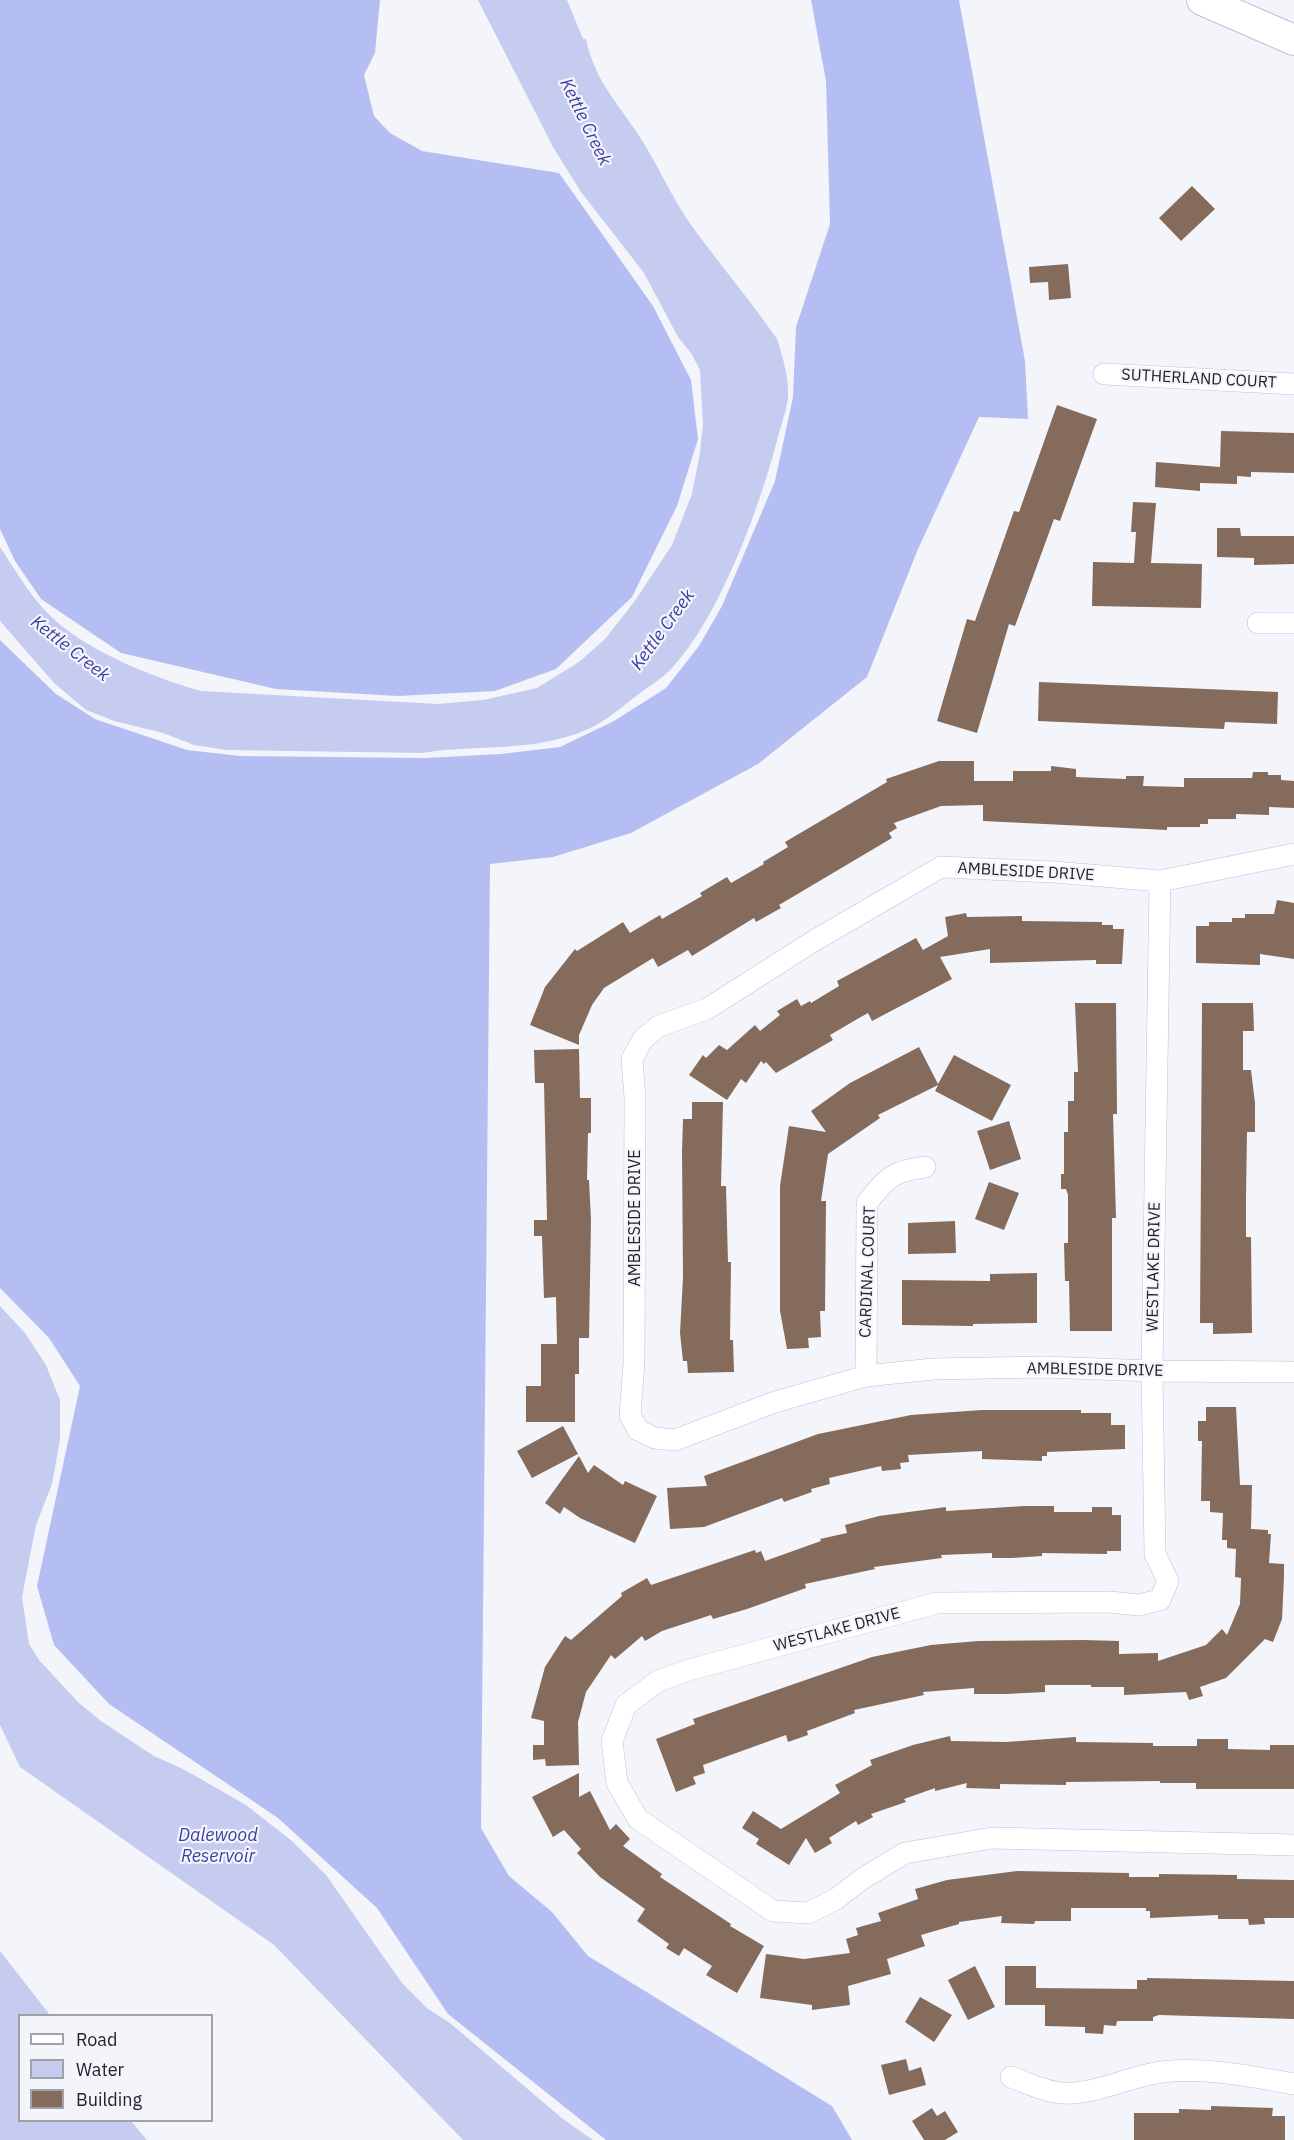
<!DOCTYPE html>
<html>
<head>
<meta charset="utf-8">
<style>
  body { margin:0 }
  #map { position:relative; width:1294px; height:2140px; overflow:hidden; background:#f4f5fb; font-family:"IBM Plex Sans",sans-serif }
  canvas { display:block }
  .legend { position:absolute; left:18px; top:2014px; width:195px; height:108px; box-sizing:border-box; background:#f4f5fb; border:2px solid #a0a1a9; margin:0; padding:8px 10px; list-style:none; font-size:18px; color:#21222d }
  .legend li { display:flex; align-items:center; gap:12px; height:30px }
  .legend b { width:30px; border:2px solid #a0a1a9 }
</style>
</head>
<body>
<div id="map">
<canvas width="1294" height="2140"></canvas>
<ul class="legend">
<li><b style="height:8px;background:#fff"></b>Road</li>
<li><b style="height:16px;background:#c6ccf0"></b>Water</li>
<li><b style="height:16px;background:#846b5b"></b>Building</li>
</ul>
</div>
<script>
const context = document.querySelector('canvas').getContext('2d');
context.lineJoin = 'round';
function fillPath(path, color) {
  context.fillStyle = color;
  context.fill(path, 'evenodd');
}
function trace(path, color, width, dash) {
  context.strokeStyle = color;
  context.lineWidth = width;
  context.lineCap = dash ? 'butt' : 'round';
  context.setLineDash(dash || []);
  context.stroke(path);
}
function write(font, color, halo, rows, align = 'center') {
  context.font = font + ' "IBM Plex Sans",sans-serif';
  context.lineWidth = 4.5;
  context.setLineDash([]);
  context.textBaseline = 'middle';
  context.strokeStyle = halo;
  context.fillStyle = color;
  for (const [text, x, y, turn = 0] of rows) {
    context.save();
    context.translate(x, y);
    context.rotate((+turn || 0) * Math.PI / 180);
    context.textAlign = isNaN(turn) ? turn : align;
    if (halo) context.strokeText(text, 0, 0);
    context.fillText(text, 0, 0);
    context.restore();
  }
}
fillPath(new Path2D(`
  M0 0H380L375 53 364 75 374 116 390 133 422 151 559 173 653 306 691 380 698 439 677 506 632 597 556 669 495 691 398 696 276 689 121 653 41 599 15 561 0 529Z
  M811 0H959L1025 361 1028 419 979 417 918 549 867 677 758 764 631 833 553 857 490 864 481 1828 509 1876 552 1912 588 1956 832 2106 852 2140H606L448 2014 377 1908 278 1818 109 1704 54 1645 37 1586 80 1386 49 1338 0 1288V640L56 694 95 719 187 750 240 756 426 758 501 754 560 747 614 721 666 688 699 646 722 606 775 481 793 397 796 327 830 224 826 81Z`), '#b5bef3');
fillPath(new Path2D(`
  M478 0H567L583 39H586C595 83 621 106 643 142 661 171 674 202 694 229 721 266 751 301 777 339 783 357 789 378 788 397 787 410 781 424 778 437 760 506 721 615 672 668 664 677 651 685 640 693 623 706 608 720 588 729 535 753 478 744 422 753L227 750 194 745 163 733 114 721 86 710 54 683 0 621V547C17 573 33 601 56 621 92 653 155 678 201 691L438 704 483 700 537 688 579 662 605 639 634 602 672 545 692 494 700 452 703 425 700 370 691 353 678 337 644 273 581 192 553 147Z
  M0 1306 25 1333 46 1365 60 1400V1440L52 1484 36 1525 22 1597 29 1644 39 1660 79 1703 101 1721 154 1756 185 1770 246 1805 292 1841 326 1875 402 1983 428 2009 450 2023 563 2119 593 2140H463L274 1945 20 1767 0 1725Z
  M0 1951 50 2015 20 2016V2120L131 2121 147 2140H0Z`), '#c6ccf0');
fillPath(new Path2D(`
  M1192 186 1215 209 1181 241 1159 218Z
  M1068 264 1071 298 1049 300 1048 282 1030 283 1029 267Z
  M1057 405 1097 419 1060 521 1054 519 1015 626 1009 624 977 733 937 721 967 619 975 621 1014 511 1019 512Z
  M1221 431 1294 433V473L1251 472V477L1237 476V484L1200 483V491L1155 487 1156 462 1220 467Z
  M1133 502 1156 503 1151 563 1202 564 1201 608 1092 606 1093 562 1134 563 1136 532H1131Z
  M1217 528H1240L1241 536H1294V564L1254 565V558L1217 557Z
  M1039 682 1278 692 1277 724 1225 722 1224 729 1038 721Z
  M939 761H974V781H1013V771H1051V766L1076 769V777L1126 779V776H1144L1143 786 1184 787V778H1252L1253 772H1268V775H1281V780L1294 781V808L1269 807V815L1236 814V819H1208V824H1200V827H1167V830L983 821V805L941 806 894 823 897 828 889 833 892 838 779 905 781 908 756 922 754 918 692 956 688 950 658 967 653 958 604 988 592 1005 579 1035V1045L530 1025 545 987 575 949 577 951 623 922 630 933 660 915 662 919 702 896 700 893 727 877 731 883 764 864 763 862 788 847 785 842 887 782 886 779Z
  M1277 900 1294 903V959L1260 954V965L1196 963V926H1209V922H1232V918H1245V914H1274Z
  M966 913 967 917 1022 916V921L1102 922V925H1113V929H1124L1122 964H1096V960L990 963V949L940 957 952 979 872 1021 868 1013 859 1018 830 1035 833 1040 776 1073 766 1062 764 1064 761 1061 746 1083 741 1079 727 1100 689 1075 703 1055 706 1058 719 1045 727 1050 755 1025 760 1031 780 1015 777 1011 797 999 801 1006 810 1001 811 1003 839 986 837 981 916 938 923 950 948 936 945 917Z
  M1075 1003H1116L1117 1114H1113L1116 1218H1112V1331H1070L1069 1281H1065L1064 1243H1068V1195L1066 1189H1061V1174H1064V1132H1068V1101H1074V1072H1078Z
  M1202 1003H1253L1254 1031H1243V1070H1251L1255 1103V1132H1247L1246 1197V1237H1251L1252 1333 1213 1334V1323H1200Z
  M919 1047 938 1084 954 1055 1011 1085 992 1121 935 1091 938 1085 878 1115 880 1118 828 1154 821 1201H826L825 1311H820L821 1337 808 1338 809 1348 787 1349 780 1311V1186L789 1126 826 1132 811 1111 850 1083Z
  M579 1049 580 1098H591V1133H588L587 1180H589L591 1220 589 1338H579V1374H575V1422H526V1386H541V1344H557L556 1297 544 1298 542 1236H534V1220H547L544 1083H535L534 1050Z
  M692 1102H723L721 1186H726L728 1262H731L730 1340H733L734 1372 688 1373 687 1361H683L680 1333 683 1277 682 1151 683 1119H692Z
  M1009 1121 1021 1159 990 1170 977 1131Z
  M989 1182 1019 1193 1004 1230 975 1219Z
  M955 1221 956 1253 908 1254V1223Z
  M1037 1273V1323L973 1324V1326L902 1325V1280L990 1281V1274Z
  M1206 1407H1236L1240 1485H1252L1251 1529 1268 1530V1534H1271L1269 1563 1284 1564V1577L1282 1619 1273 1642 1265 1639 1226 1678 1200 1687 1203 1696 1189 1700 1186 1692 1124 1695V1687H1091V1685H1045V1692L1006 1694H974V1688L923 1692 924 1695 854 1710 855 1713 807 1731 808 1735 788 1742 786 1735 703 1765 705 1773 693 1777 696 1784 676 1792 656 1739 695 1724 693 1719 872 1657 931 1645 978 1641 1083 1640 1119 1641V1654L1158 1653V1661L1206 1645 1222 1629 1227 1635 1240 1604 1241 1578 1235 1577 1236 1549 1227 1548V1540H1222L1223 1513 1210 1512V1501H1201L1202 1441H1198V1421H1206Z
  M982 1410H1081V1413H1111V1425H1125V1449L1047 1452V1456H1042V1461L982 1459V1451L908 1455 909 1462 900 1463 901 1469 882 1471 881 1466 829 1478 830 1484 811 1489 812 1492 784 1502 782 1498 704 1527 670 1529 667 1488 707 1486 704 1476 818 1434 911 1415Z
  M563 1426 578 1454 532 1478 517 1451Z
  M579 1456 588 1473 594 1465 623 1485 625 1481 657 1496 635 1543 580 1518 564 1507 560 1514 545 1503Z
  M1024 1506H1054V1512H1092V1507H1112V1515H1121V1551H1107V1554L1042 1553V1556L1012 1558H992V1553L941 1555 942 1558 874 1567 875 1569 805 1584 806 1588 747 1609 713 1619 711 1615 662 1631 645 1641 642 1636 615 1659 611 1655 586 1692 578 1722 579 1765 546 1766 545 1759 533 1760V1745H544V1721L531 1718 545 1667 565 1636 571 1640 622 1596 621 1593 647 1578 651 1585 755 1550 756 1553 761 1551 765 1561 821 1541 820 1539 847 1533 845 1525 879 1516 946 1507V1511Z
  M950 1736 951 1741 1006 1742 1076 1737V1742L1153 1743V1746H1197V1739H1228V1749L1270 1750V1745H1294V1789H1196V1783H1160V1781L1066 1782V1785L1000 1784V1789L966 1788 967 1783 935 1791V1788L904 1799 906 1802 871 1814 873 1817 858 1825 856 1821 829 1838 832 1843 815 1853 806 1838 789 1865 756 1844 759 1839 742 1828 753 1811 781 1829 840 1793 835 1785 872 1765 870 1760 913 1745Z
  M579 1773V1797L590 1791 610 1830 616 1824 630 1839 623 1846 662 1874 660 1877 731 1924 730 1926 764 1946 737 1993 706 1975 712 1966 684 1948 679 1956 666 1948 669 1944 637 1921 645 1909 600 1877 577 1853 581 1849 564 1830 553 1837 532 1797Z
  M1017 1871 1129 1873V1877H1159V1874L1237 1875V1879L1294 1880V1918H1264L1265 1924 1249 1925 1248 1919H1218V1915L1150 1918V1911H1146V1908H1071V1921H1035L1034 1924 1001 1923 1002 1916 959 1922V1924L921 1935 925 1946 887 1959 891 1974 848 1986 850 2005 812 2010V2005L760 1998 766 1954 804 1959 850 1953 846 1939 858 1935 856 1928 881 1921 878 1913 918 1899 915 1889 947 1880Z
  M975 1966 995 2007 968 2020 948 1980Z
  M1005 1966H1036V1988L1137 1989V1980H1147V1978L1294 1981V2019L1159 2015 1153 2017V2021H1117L1116 2026 1104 2025 1103 2034 1085 2033V2027L1045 2026V2005H1005Z
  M920 1997 952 2015 934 2042 905 2022Z
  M906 2059 909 2071 921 2067 926 2085 889 2095 881 2065Z
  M1211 2106 1273 2108 1272 2116H1285V2140H1134V2113H1179V2109L1211 2110Z
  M932 2108 937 2116 945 2111 958 2132 945 2140H924L912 2121Z`), '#846b5b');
const street = new Path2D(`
  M1104 374 1294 384
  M1258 623H1294
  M1294 854 1160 881 1054 872 941 867 812 942 707 1009 659 1026 643 1039 632 1059 635 1098 634 1363 630 1415 638 1430 655 1438 675 1440 775 1402 866 1376 933 1369 1045 1367 1152 1371 1294 1372
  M1160 881 1152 1371 1155 1554 1168 1581 1160 1600 1138 1605 1110 1602 937 1603 689 1670 658 1681 626 1705 612 1741 617 1783 638 1819 773 1911 808 1913 836 1899 862 1879 905 1853 992 1838 1294 1845
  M866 1376 867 1203C887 1177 893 1171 925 1167
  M1011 2077C1028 2083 1045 2092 1063 2093 1096 2095 1129 2076 1162 2072 1206 2067 1250 2076 1294 2084`);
const secondary = new Path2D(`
  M1202 0 1294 40`);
trace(street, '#bbc0dc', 22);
trace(secondary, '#bbc0dc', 32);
trace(street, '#fff', 21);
trace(secondary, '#fff', 30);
write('16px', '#21222d', '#f4f5fb', [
  ["SUTHERLAND COURT",1199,379,3],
  ["AMBLESIDE DRIVE",1026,872,3],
  ["AMBLESIDE DRIVE",635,1218,-90],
  ["WESTLAKE DRIVE",1154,1267,-89],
  ["CARDINAL COURT",868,1272,-88],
  ["AMBLESIDE DRIVE",1095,1370,1],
  ["WESTLAKE DRIVE",837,1630,-15]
]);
write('italic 18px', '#3d3da1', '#f4f5fb', [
  ["Kettle Creek",585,122,64],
  ["Kettle Creek",663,630,-54],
  ["Kettle Creek",70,649,38],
  ["Dalewood",218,1836],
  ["Reservoir",218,1857]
]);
</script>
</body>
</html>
